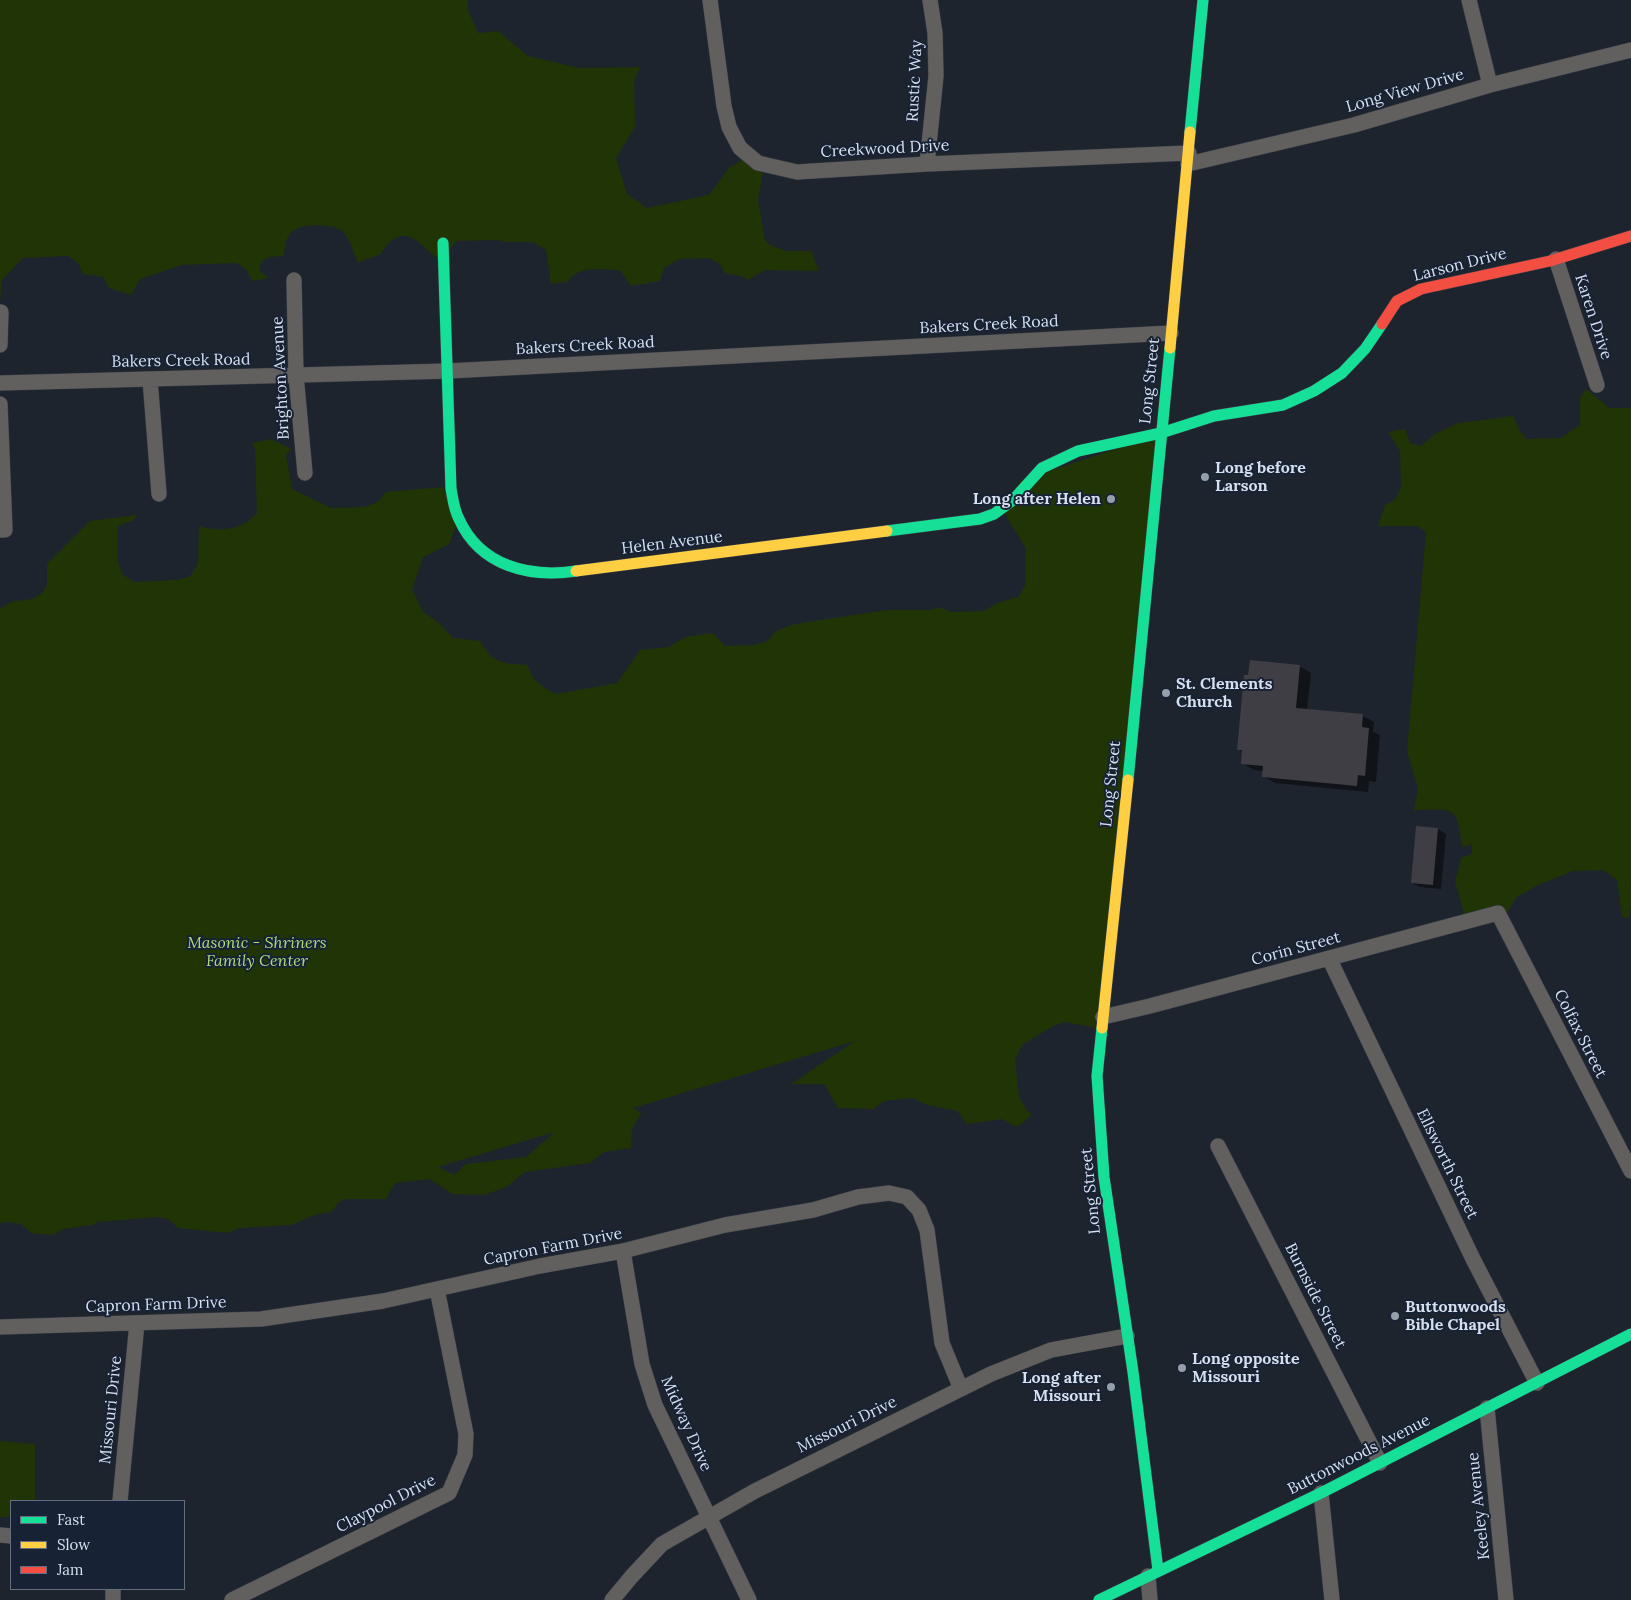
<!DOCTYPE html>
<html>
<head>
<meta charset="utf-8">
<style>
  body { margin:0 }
  #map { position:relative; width:1631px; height:1600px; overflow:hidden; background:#1e242e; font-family:Lora,serif }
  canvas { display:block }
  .legend { position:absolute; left:10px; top:1500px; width:175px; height:90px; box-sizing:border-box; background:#172235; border:1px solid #646e7f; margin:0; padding:6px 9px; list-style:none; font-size:15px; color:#d7dfed }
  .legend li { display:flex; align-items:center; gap:10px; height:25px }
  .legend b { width:25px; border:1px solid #646e7f }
</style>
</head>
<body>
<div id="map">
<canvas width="1631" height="1600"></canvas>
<ul class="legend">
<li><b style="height:6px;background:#16e098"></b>Fast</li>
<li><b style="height:6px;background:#ffcf43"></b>Slow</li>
<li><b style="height:6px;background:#f24e42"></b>Jam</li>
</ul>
</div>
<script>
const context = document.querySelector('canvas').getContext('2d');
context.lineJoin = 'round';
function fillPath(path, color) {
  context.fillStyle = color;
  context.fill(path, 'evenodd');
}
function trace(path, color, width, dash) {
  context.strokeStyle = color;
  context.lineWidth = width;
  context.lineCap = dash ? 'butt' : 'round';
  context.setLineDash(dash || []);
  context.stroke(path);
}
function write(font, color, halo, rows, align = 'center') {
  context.font = font + ' Lora,serif';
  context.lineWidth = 4;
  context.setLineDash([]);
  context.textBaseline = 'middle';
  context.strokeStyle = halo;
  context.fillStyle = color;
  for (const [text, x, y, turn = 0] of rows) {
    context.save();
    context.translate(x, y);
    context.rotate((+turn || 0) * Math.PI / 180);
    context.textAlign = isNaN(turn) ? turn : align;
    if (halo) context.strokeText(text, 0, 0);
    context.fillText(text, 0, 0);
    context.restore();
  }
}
fillPath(new Path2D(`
  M0 0H468V10L478 33 498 31 528 56 579 68 640 67 634 82 635 121 636 125 616 158 627 194 647 208 709 195 729 168 742 160 763 172 758 199 765 240 770 245 786 251H811L819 271 765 270 748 280 741 276 725 273 721 265 710 258 679 259 664 268 660 281 631 286 621 271C602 269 580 265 567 282L551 284 546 250 533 242H505L499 240 457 241 439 260C432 254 418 240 410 237 397 232 386 244 381 254L358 263C354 254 351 242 345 234 338 223 303 223 293 231 285 236 285 248 284 256L269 257 261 262 259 270 268 278 252 281 247 270 236 263 182 265 140 279 131 295 109 288 103 277 83 274 78 263 68 256 23 258 2 280 0 302Z
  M1586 389 1610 408H1631V909L1628 918 1622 917 1617 880 1603 870 1573 871 1536 886 1517 897 1505 915 1466 920 1455 882 1461 858 1472 854V844L1462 847C1457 805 1455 809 1414 810L1418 788 1407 752 1426 532 1417 526H1378L1385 505 1395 500 1401 487 1400 451 1388 432 1405 429 1410 443 1421 446 1435 434 1458 423 1513 416 1521 433 1527 439 1560 438 1580 425V398Z
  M1159 435 1101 1029 1065 1022 1053 1026 1022 1045 1015 1060 1019 1096 1025 1108 1032 1115 1017 1127 1002 1119 967 1124 957 1111 927 1105 913 1098 884 1101 873 1109 838 1108 825 1085 817 1084H791L855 1041 633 1108 641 1113 632 1129 631 1148 604 1152 590 1163 525 1172 506 1187 484 1195 452 1194 430 1179 396 1183 391 1189 386 1199H345L339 1202 331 1212 317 1214 291 1225 239 1228 227 1233 178 1228 168 1219 158 1217 97 1222 92 1225 63 1229 53 1235 31 1233 21 1224 9 1222 0 1223V609L11 602 32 599 41 594 47 586V564L90 521 137 515 133 521 121 524 117 529 118 561 122 574 134 582 178 580 190 576 198 564 199 526C220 533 242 530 257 513L255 449 252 443 271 439 291 449 286 455 292 489 331 508 364 507 378 502 386 492 443 487 456 526 449 544 423 557 412 590 423 612 439 623 453 638 480 641C493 664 502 663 527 665L534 679 546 689 556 694 617 683 640 650 669 647 685 637 713 633 725 646 755 645 767 641 776 631 795 624 887 610H932L939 607 951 612 984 611 997 603 1018 597 1025 586 1026 548 1001 508 1021 480ZM555 1132 526 1157 466 1164 454 1175 438 1167Z
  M0 1441 35 1444V1501H11V1517H0Z`), '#203406');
fillPath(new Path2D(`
  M1299 666 1311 673 1307 710 1363 716 1374 722 1373 732 1380 735 1376 782 1369 781 1368 792 1275 783 1263 776 1264 771 1254 770 1242 763 1243 752 1238 749Z
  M1438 829 1446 834 1441 889 1420 887 1412 883Z`), '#0007');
fillPath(new Path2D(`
  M1250 660 1300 665 1296 708 1363 714 1362 727 1369 728 1365 776 1358 775 1357 786 1262 777 1263 766 1241 764 1242 750H1237L1244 675H1248Z
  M1416 826 1438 828 1433 885 1411 883Z`), '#3f3e45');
const street = new Path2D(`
  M710 0 724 106 729 127 740 148 758 163 797 172 927 164 1189 153
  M1469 0 1490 85
  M927 164 936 76 935 33 930 0
  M1188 164 1354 125 1490 85 1631 50
  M1556 259 1597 385
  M294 280 296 375 305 473
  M0 345 1 312
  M150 379 159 494
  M0 383 448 371 1171 333
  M0 404 5 530H0
  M1329 958 1473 1259 1537 1383
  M1103 1017 1150 1006 1498 913 1631 1171
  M1218 1146 1380 1463
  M623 1251 642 1364 655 1405 749 1600
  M0 1327 261 1319 383 1301 540 1266 623 1251 725 1225 813 1210 858 1197 889 1193 907 1197 919 1210 927 1230 942 1343 961 1389
  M1487 1408 1506 1600
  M1321 1493 1332 1600
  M120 1501 137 1323
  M0 1535 11 1536
  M1148 1576 1150 1600
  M113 1600V1589
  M232 1600 449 1493 465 1455 466 1434 437 1289
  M612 1600 632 1576 662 1544 755 1491 991 1374 1051 1350 1127 1336`);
const fast = new Path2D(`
  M1190 132 1203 0
  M443 243 451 489C453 499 454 510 459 519 480 566 529 578 576 571
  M887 531 980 519 994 514 1013 500 1042 468 1078 451 1161 433 1214 416 1283 405 1314 391 1342 373 1365 349 1382 324
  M1128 780 1170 348
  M1102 1028 1097 1076 1104 1177 1133 1372 1158 1570
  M1099 1600 1321 1493 1631 1334`);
const slow = new Path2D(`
  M1170 348 1190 132
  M576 571 887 531
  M1102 1028 1128 780`);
const jam = new Path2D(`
  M1382 324 1397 301 1421 289 1550 261 1631 236`);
trace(street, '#3a3f47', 16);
trace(fast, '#3a3f47', 12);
trace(slow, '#3a3f47', 12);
trace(jam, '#3a3f47', 12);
trace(street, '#61605f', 15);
trace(fast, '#16e098', 11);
trace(slow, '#ffcf43', 11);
trace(jam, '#f24e42', 11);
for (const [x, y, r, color] of [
  [1205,477,5,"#969eaa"],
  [1111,499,5,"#969eaa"],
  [1166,693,5,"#969eaa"],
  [1395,1316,5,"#969eaa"],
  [1182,1368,5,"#969eaa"],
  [1111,1387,5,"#969eaa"]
]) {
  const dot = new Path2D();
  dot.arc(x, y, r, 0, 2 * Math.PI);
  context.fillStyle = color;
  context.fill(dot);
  trace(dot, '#172235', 2);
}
write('16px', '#d7dfed', '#172235', [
  ["Rustic Way",915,81,-87],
  ["Long View Drive",1405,91,-16],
  ["Creekwood Drive",885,149,-3],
  ["Larson Drive",1460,265,-14],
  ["Karen Drive",1593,317,72],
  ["Bakers Creek Road",989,325,-3],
  ["Bakers Creek Road",585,346,-3],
  ["Bakers Creek Road",181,361,-1],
  ["Brighton Avenue",281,378,-93],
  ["Long Street",1150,381,-84],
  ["Helen Avenue",672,543,-7],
  ["Long Street",1111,784,-84],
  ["Corin Street",1296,949,-15],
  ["Colfax Street",1580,1034,63],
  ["Ellsworth Street",1447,1164,64],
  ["Long Street",1091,1191,-96],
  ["Capron Farm Drive",553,1247,-11],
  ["Burnside Street",1315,1296,63],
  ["Capron Farm Drive",156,1305,-2],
  ["Missouri Drive",111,1410,-84],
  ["Midway Drive",686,1424,66],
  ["Missouri Drive",847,1425,-26],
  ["Buttonwoods Avenue",1359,1455,-27],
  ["Claypool Drive",386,1504,-27],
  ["Keeley Avenue",1479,1506,-96]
]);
write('bold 16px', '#d7dfed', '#172235', [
  ["Long before",1215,468],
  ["Larson",1215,486],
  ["Long after Helen",1101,499,"right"],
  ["St. Clements",1176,684],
  ["Church",1176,702],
  ["Buttonwoods",1405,1307],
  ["Bible Chapel",1405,1325],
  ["Long opposite",1192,1359],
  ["Missouri",1192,1377],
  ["Long after",1101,1378,"right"],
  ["Missouri",1101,1396,"right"]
], 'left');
write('italic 16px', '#addb7c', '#172235', [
  ["Masonic - Shriners",257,943],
  ["Family Center",257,961]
]);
</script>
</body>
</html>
